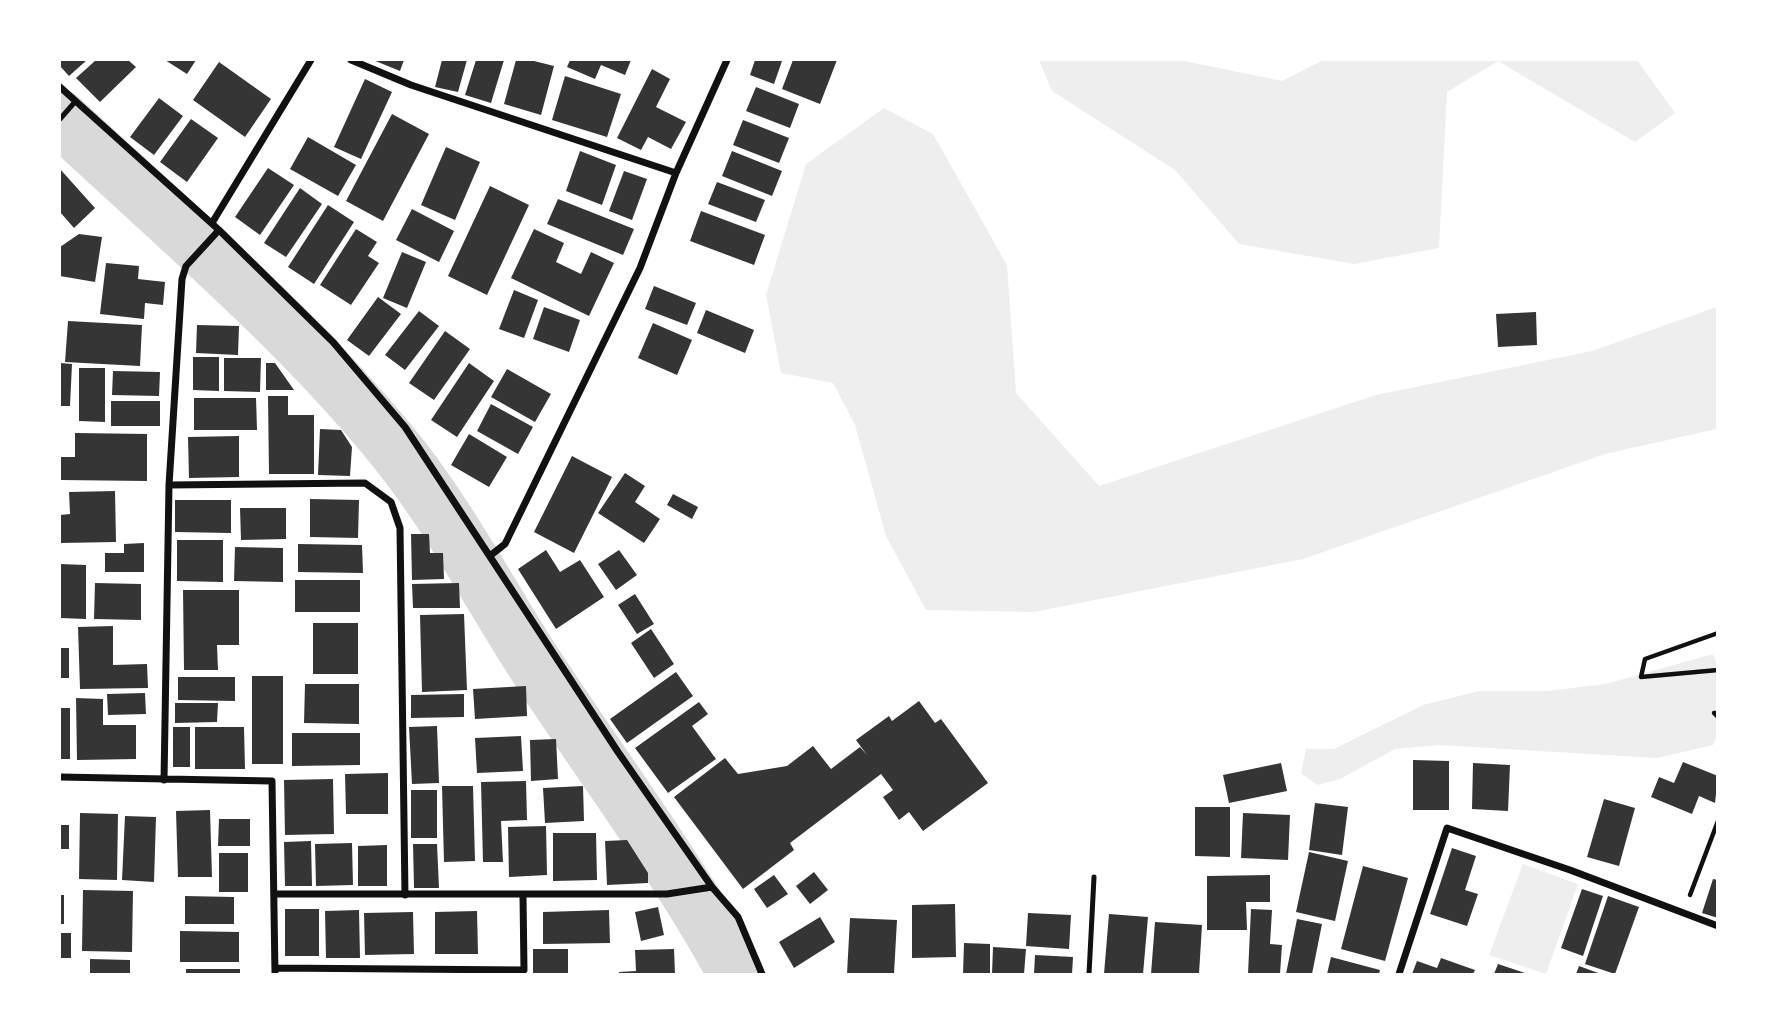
<!DOCTYPE html>
<html>
<head>
<meta charset="utf-8">
<style>
  body { margin:0 }
  #map { position:relative; width:1777px; height:1034px; overflow:hidden; background:#fff; font-family:Manrope,sans-serif }
  canvas { display:block }
  .frame { position:absolute; inset:0; border:61px solid #fff; pointer-events:none }
</style>
</head>
<body>
<div id="map">
<canvas width="1777" height="1034"></canvas>
<div class="frame"></div>
</div>
<script>
const context = document.querySelector('canvas').getContext('2d');
context.lineJoin = 'round';
function fillPath(path, color) {
  context.fillStyle = color;
  context.fill(path, 'evenodd');
}
function trace(path, color, width, dash) {
  context.strokeStyle = color;
  context.lineWidth = width;
  context.lineCap = dash ? 'butt' : 'round';
  context.setLineDash(dash || []);
  context.stroke(path);
}
fillPath(new Path2D(`
  M1039 60H1180L1282 81 1323 60H1637L1675 113 1635 142 1498 61 1447 92 1439 248 1354 264 1239 244 1175 170 1052 91Z
  M884 108 933 134 1007 265 1016 393 1099 486 1376 395 1592 351 1717 307V429L1605 454 1303 559 1034 612 926 610 886 536 855 425 833 383 781 373 766 295 806 164Z
  M1713 654 1717 663V736L1713 745 1657 758 1439 745 1395 749 1340 779 1317 785 1301 773 1306 749H1334L1423 705 1479 691H1548L1606 684Z
  M1523 864 1578 884 1546 974 1489 955Z`), '#eee');
trace(new Path2D(`
  M60 118C172 223 292 324 390 443 444 508 484 584 529 655 598 762 676 863 736 974`), '#d9d9d9', 56);
fillPath(new Path2D(`
  M60 60H87L69 76 60 66Z
  M96 60H128L136 67 100 102 76 78Z
  M165 60H196L187 74Z
  M373 60H404L400 71Z
  M442 60H467L458 92 435 87Z
  M476 60H504L491 103 465 95Z
  M516 60H530L554 66 541 115 504 104Z
  M570 60H631L625 75 601 65 595 79 567 67Z
  M755 60 782 61 774 84 750 75Z
  M793 60H837L820 104 782 89Z
  M219 62 271 99 245 137 193 100Z
  M652 69 670 79 656 107 686 122 671 149 648 137 641 150 617 138Z
  M565 76 621 94 607 137 552 120Z
  M365 79 392 92 361 159 334 147Z
  M756 87 799 104 790 128 746 111Z
  M159 98 183 116 154 155 130 137Z
  M392 114 429 134 383 221 346 201Z
  M191 119 218 138 187 182 160 162Z
  M743 120 789 138 779 163 733 145Z
  M308 137 356 165 338 196 290 169Z
  M446 147 480 162 455 220 421 205Z
  M580 151 616 165 602 205 566 191Z
  M732 151 782 171 772 196 722 176Z
  M268 168 294 185 260 235 235 217Z
  M60 169 95 208 74 228 60 212Z
  M624 171 647 179 632 220 609 211Z
  M717 182 765 200 756 222 708 204Z
  M490 186 529 205 487 295 448 276Z
  M300 188 322 204 286 257 264 243Z
  M558 199 634 229 623 255 547 224Z
  M328 205 354 222 314 284 288 267Z
  M412 209 454 231 439 262 396 240Z
  M701 211 765 235 754 265 690 241Z
  M356 229 377 242 368 256 379 263 351 305 320 285Z
  M534 229 564 243 556 262 581 274 591 252 614 263 589 316 511 278Z
  M79 234 102 237 95 282 60 276V247Z
  M402 252 426 262 407 308 383 298Z
  M106 263 139 266 138 279 165 282 163 305 145 303 144 319 100 314Z
  M654 286 696 303 687 325 645 309Z
  M514 290 538 300 524 338 499 329Z
  M378 297 401 314 369 356 347 340Z
  M544 307 580 320 569 352 533 339Z
  M706 310 754 330 745 353 697 333Z
  M419 311 439 326 405 370 385 355Z
  M1536 312 1537 345 1498 347 1496 314Z
  M68 321 142 325 140 366 65 362Z
  M653 323 692 340 677 375 638 358Z
  M197 325 239 326 238 355 196 353Z
  M445 331 470 349 434 400 409 383Z
  M193 357H219V391L193 390Z
  M224 358H261L260 392 224 391Z
  M60 363 72 364 70 406H60Z
  M266 363H275L294 390H266Z
  M469 363 494 381 457 437 431 420Z
  M79 368H105V422L79 421Z
  M507 369 551 394 535 422 491 397Z
  M113 371 160 372 159 396 112 395Z
  M268 396H288V415H314V474H269Z
  M194 398H256L257 430H194Z
  M111 401H160V426H111Z
  M491 404 533 427 518 454 477 431Z
  M320 429 341 430 352 447 350 476 318 475Z
  M75 433 147 434V481L60 480 61 457H75Z
  M469 434 507 457 489 487 451 465Z
  M239 436V477L189 478 188 437Z
  M572 456 612 477 574 553 534 532Z
  M625 473 645 486 635 502 660 519 644 543 598 513Z
  M115 491 116 542 60 543V515L70 514 69 492Z
  M673 494 698 507 692 519 667 505Z
  M310 499 359 500 358 538 310 537Z
  M175 500H231V533L175 532Z
  M240 508H286V539L241 540Z
  M411 534H429L430 553H443L444 579 412 580Z
  M177 540H223V582L177 581Z
  M144 543V572H105V553H124V544Z
  M298 544 362 545 363 573 298 572Z
  M235 547 283 548V582L234 581Z
  M546 550 560 572 580 560 604 597 556 629 518 569Z
  M619 550 637 575 616 590 598 564Z
  M60 564 86 565V619L60 618Z
  M295 580H360V612H295Z
  M95 583 141 584V620L94 619Z
  M459 583 460 608H413L412 584Z
  M183 590H239V645H217L218 670H184Z
  M635 594 654 624 637 634 618 605Z
  M464 614 467 690 422 692 420 615Z
  M313 623H358V674H313Z
  M113 626V665L147 664 148 688 80 689 78 627Z
  M651 629 674 664 654 678 631 643Z
  M60 648H69V678H60Z
  M676 672 693 696 627 743 610 719Z
  M252 676H283V764H252Z
  M178 677H235V701L178 700Z
  M305 684H359V724L304 723Z
  M526 686 527 716 475 719 473 689Z
  M145 693 146 714 108 715 107 694Z
  M464 694V717L411 718V695Z
  M76 698 103 699V725H136V759L77 760Z
  M919 701 935 723 941 719 988 783 923 831 909 812 899 820 883 797 893 790 881 774 790 843 794 850 743 889 674 797 725 758 738 774 787 766 813 746 831 769 860 747 867 755 856 740 889 716 892 721Z
  M699 702 708 714 692 726 716 759 668 793 635 748Z
  M175 703H218L217 722 175 723Z
  M60 708H70V759H60Z
  M437 726 439 783 412 784 409 727Z
  M173 727H190V767H173Z
  M195 727H244L245 769H195Z
  M292 733H360V765L292 766Z
  M521 736 523 771 477 773 475 738Z
  M556 739 558 779 531 781 530 740Z
  M1413 760 1449 761V810H1413Z
  M1683 762 1718 776 1715 803 1699 796 1692 814 1651 797 1659 777 1674 783Z
  M1281 763 1287 791 1229 803 1223 775Z
  M1473 763 1510 765 1508 811 1472 809Z
  M388 773V814H346L345 774Z
  M333 779 334 834 285 835 284 780Z
  M526 781 527 820 501 821 503 862H483L481 782Z
  M442 786H473L475 861 444 862Z
  M583 786 584 821 545 823 543 788Z
  M411 790H437V838H411Z
  M1604 799 1635 808 1619 866 1587 857Z
  M1315 803 1348 807 1342 855 1309 850Z
  M1195 807H1230V857L1195 856Z
  M210 810 212 877H178L176 811Z
  M80 813 118 814 117 880 79 879Z
  M1243 813 1290 815 1288 860 1241 858Z
  M125 816 156 817 154 882 122 880Z
  M219 819H250V846H218Z
  M60 825H69V849H60Z
  M546 826 547 875 509 877 508 827Z
  M553 833H596L597 880 553 881Z
  M627 840 648 873V883L607 885 605 841Z
  M311 841 312 886H285L284 842Z
  M352 843 353 885 316 886 315 844Z
  M413 844H437L439 888H414Z
  M387 845V886H358V846Z
  M1452 848 1476 856 1465 890 1478 894 1467 926 1430 914Z
  M1309 852 1348 861 1335 921 1296 912Z
  M219 853H248V892H219Z
  M1363 866 1408 878 1385 961 1341 949Z
  M814 872 828 890 810 904 796 886Z
  M774 875 788 894 767 908 754 889Z
  M1270 875V902H1246L1247 930H1207V876Z
  M1713 879 1718 880V918L1702 913Z
  M1582 889 1603 896 1583 956 1561 948Z
  M83 890 133 891 132 952 82 951Z
  M60 895H64V924H60Z
  M185 896 234 897V924H185Z
  M1608 896 1639 907 1615 974 1585 964Z
  M955 904 956 957 912 958V905Z
  M658 907 664 935 641 941 635 912Z
  M285 909H319V956H285Z
  M1251 909 1272 910 1270 944 1282 945 1280 974H1248Z
  M359 910 360 958H326L325 911Z
  M609 910 610 943 543 944V912Z
  M477 911 478 954H435V912Z
  M413 912 414 954 365 955 364 913Z
  M1028 913 1071 915 1069 949 1026 946Z
  M1109 914 1148 917 1143 974H1104Z
  M820 917 835 942 794 968 779 942Z
  M850 918 897 920 894 974H847Z
  M1297 919 1322 924 1312 974H1286Z
  M1155 922 1202 925 1199 974H1151Z
  M180 931 239 932V962H180Z
  M60 933H71V958H60Z
  M964 943 990 944V974H963Z
  M993 947 1026 949 1024 974H992Z
  M533 949H568V974H533Z
  M674 949 675 974H619V972L636 971 635 950Z
  M1035 955 1073 957 1072 974H1034Z
  M1331 957 1380 970 1379 974H1327Z
  M1441 958 1475 970 1473 974H1412L1417 961 1437 968Z
  M90 959 130 960V974H90Z
  M1498 964 1528 974H1494Z
  M1579 966 1601 974H1576Z
  M186 969H240V974H186Z`), '#353535');
trace(new Path2D(`
  M1718 633 1645 659 1641 677 1718 670
  M1718 713H1714L1718 717
  M1690 895 1718 821`), '#111', 4.5);
trace(new Path2D(`
  M60 119 74 103
  M1089 974 1094 877`), '#111', 5);
trace(new Path2D(`
  M351 60 411 85 676 173
  M60 87 219 230 333 342 405 427 618 752 712 887 738 917 762 974
  M212 223 311 60
  M169 485 365 483 391 502 400 528 405 895
  M491 555 505 544 640 268 676 173 727 60
  M60 777 272 781 275 974
  M164 780 169 485 182 279 186 266 219 230
  M274 894H667L712 887
  M275 968 524 970 523 896
  M1399 974 1447 828 1570 870 1718 926`), '#111', 7);
</script>
</body>
</html>
